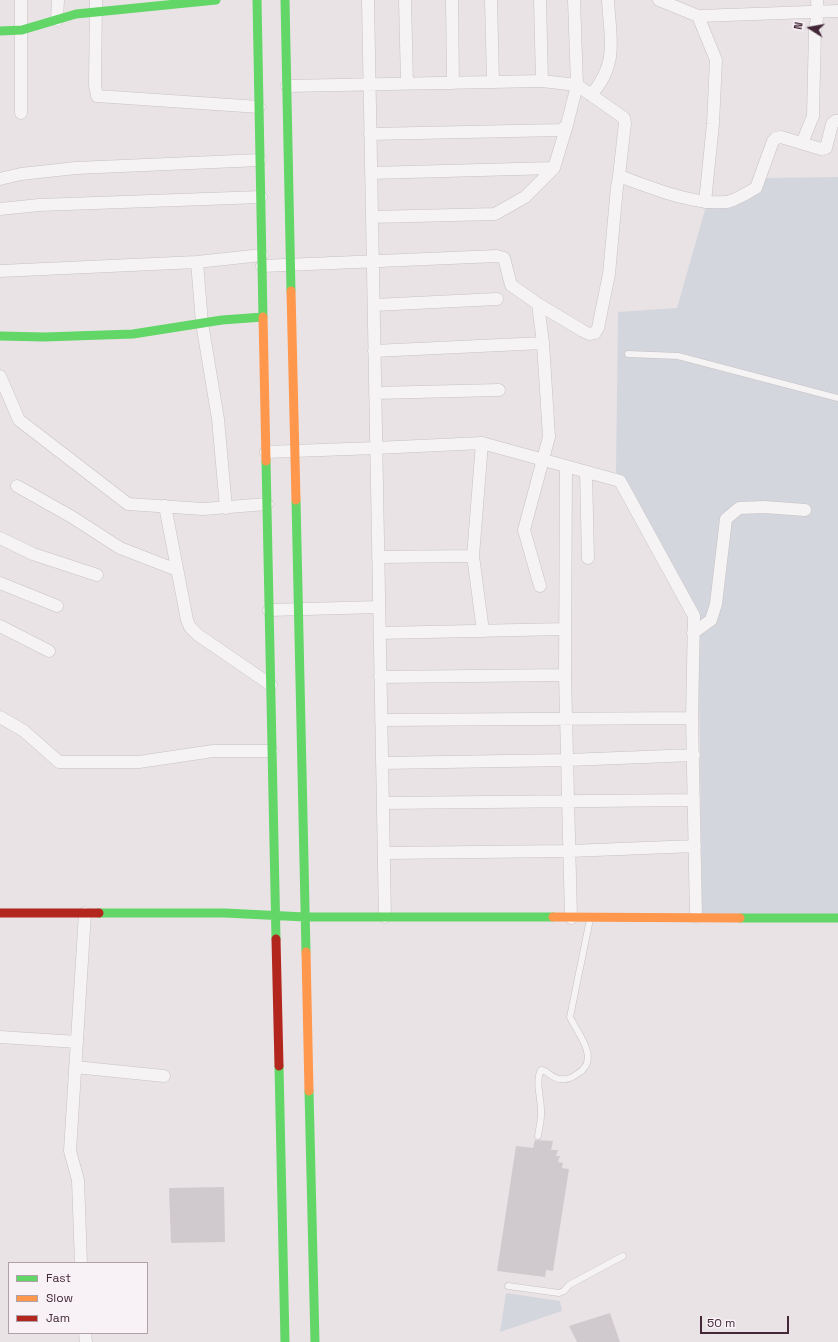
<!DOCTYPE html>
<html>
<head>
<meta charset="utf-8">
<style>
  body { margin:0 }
  #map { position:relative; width:838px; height:1342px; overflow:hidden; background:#e9e3e6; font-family:"Space Grotesk",sans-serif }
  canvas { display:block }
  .legend { position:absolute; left:8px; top:1262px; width:140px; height:72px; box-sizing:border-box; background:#f8f1f5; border:1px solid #b0a1a9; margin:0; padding:5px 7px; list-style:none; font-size:12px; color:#442838 }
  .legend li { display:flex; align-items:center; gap:8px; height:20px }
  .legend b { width:20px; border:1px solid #b0a1a9 }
  .north { position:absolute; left:790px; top:8px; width:40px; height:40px; -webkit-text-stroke:3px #f8f1f5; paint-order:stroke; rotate:281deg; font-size:11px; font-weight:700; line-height:16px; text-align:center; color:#442838 }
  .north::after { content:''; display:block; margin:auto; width:14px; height:18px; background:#442838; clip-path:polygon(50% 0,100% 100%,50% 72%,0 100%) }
  .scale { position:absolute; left:700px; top:1316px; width:89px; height:18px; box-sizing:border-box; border:2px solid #442838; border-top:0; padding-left:5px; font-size:12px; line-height:14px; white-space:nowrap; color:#442838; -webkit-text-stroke:3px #f8f1f5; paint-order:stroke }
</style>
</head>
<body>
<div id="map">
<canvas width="838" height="1342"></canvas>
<ul class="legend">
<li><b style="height:5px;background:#63d668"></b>Fast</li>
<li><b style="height:5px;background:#ff974d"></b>Slow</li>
<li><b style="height:5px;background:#b3261e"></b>Jam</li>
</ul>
<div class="north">N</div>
<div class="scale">50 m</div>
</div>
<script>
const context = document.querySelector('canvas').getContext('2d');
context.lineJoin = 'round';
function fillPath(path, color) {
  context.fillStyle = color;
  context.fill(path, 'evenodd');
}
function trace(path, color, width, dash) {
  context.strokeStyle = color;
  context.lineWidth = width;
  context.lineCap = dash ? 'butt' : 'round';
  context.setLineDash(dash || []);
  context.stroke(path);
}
fillPath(new Path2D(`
  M838 177V917H702L698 616 616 472 618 312 677 308 706 206 722 207 760 178Z
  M506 1293 560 1301 562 1311 500 1332Z`), '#d4d6dd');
fillPath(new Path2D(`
  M535 1140 553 1141 551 1150H558L556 1156H560L558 1162 563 1163 562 1168 569 1169 553 1271 546 1270 545 1277 497 1271 516 1146 533 1148Z
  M224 1187 225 1242 171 1243 169 1188Z
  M610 1313 620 1342H577L569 1326Z`), '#d0c9cd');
const lane = new Path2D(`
  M628 354 678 356 838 398
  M538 1136C539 1128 542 1118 541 1110 541 1098 535 1081 541 1070 549 1071 552 1079 560 1079 566 1080 572 1078 577 1074 602 1060 577 1033 570 1017L590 919
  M508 1286 559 1293 564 1291 569 1285 623 1256`);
const street = new Path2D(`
  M96 0 95 85 97 96 259 107
  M368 0 385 917
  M405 0 407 83
  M452 0 453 83
  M491 0 493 82
  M540 0 542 81
  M659 0 698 16 838 11
  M698 16 716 60 713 124 705 202
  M57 20 58 0
  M287 86 542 81 577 85 624 118 625 123 619 176C650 187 692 205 725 202 733 202 748 192 756 188L773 141 776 138 781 137 821 149 826 148 832 124 835 121H838
  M591 95C619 63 610 39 608 0
  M21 113V0
  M370 134 561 130 567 125 577 85 574 0
  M802 143 813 116 815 30 818 12 817 0
  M371 173 554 168
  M0 179 21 174 76 168 260 160
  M0 209 39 205 261 197
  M372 217 495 214 525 197 554 168 567 125
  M197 262 202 323 218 419 226 508
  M262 266 497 256 504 258 511 285 538 304 583 331 589 334 595 333 598 328 609 274 617 187 619 176
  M0 271 197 262 262 255
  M538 304 543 343 549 437 524 530 540 586
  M374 305 497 299
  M374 351 543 343
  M0 376 19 420 128 504 203 509 267 504
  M375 393 499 390
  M482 443 473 556 483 631
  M266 452 376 448 482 443 620 481 694 616 692 718 696 917
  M566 467 565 675 571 918
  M586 472 588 558
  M17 486 72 517 120 548 177 570
  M165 506 187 620 190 627 198 635 271 685
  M0 538 33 554 97 575
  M378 557 473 556
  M0 583 57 606
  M269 610 379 607
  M0 626 49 651
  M380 633 565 629
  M693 633 711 620 716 604 726 519 739 508 764 507 805 510
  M380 677 565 675
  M0 717 24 731 59 762H139L213 751H272
  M381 720 692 718
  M382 763 568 760 694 755
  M383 803 694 800
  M384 853 570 851 695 846
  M0 1037 77 1042
  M75 1067 164 1076
  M81 1263 78 1180 70 1151 85 913
  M85 1333 86 1342`);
trace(lane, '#c7c1c4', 7);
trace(street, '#c7c1c4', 13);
trace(lane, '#f6f3f4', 6);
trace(street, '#f6f3f4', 12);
trace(new Path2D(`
  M257 0 263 317
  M285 0 291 291
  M0 31 22 30 76 14 216 0
  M0 336 44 337 133 334 222 320 263 317
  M266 461 276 939
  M296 500 306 952
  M99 913H225L305 917H553
  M740 918H838
  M279 1066 285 1342
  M309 1091 315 1342`), '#63d668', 9);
trace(new Path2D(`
  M291 291 296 500
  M263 317 266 461
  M553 917 740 918
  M306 952 309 1091`), '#ff974d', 9);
trace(new Path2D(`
  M0 913H99
  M276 939 279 1066`), '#b3261e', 9);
</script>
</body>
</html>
